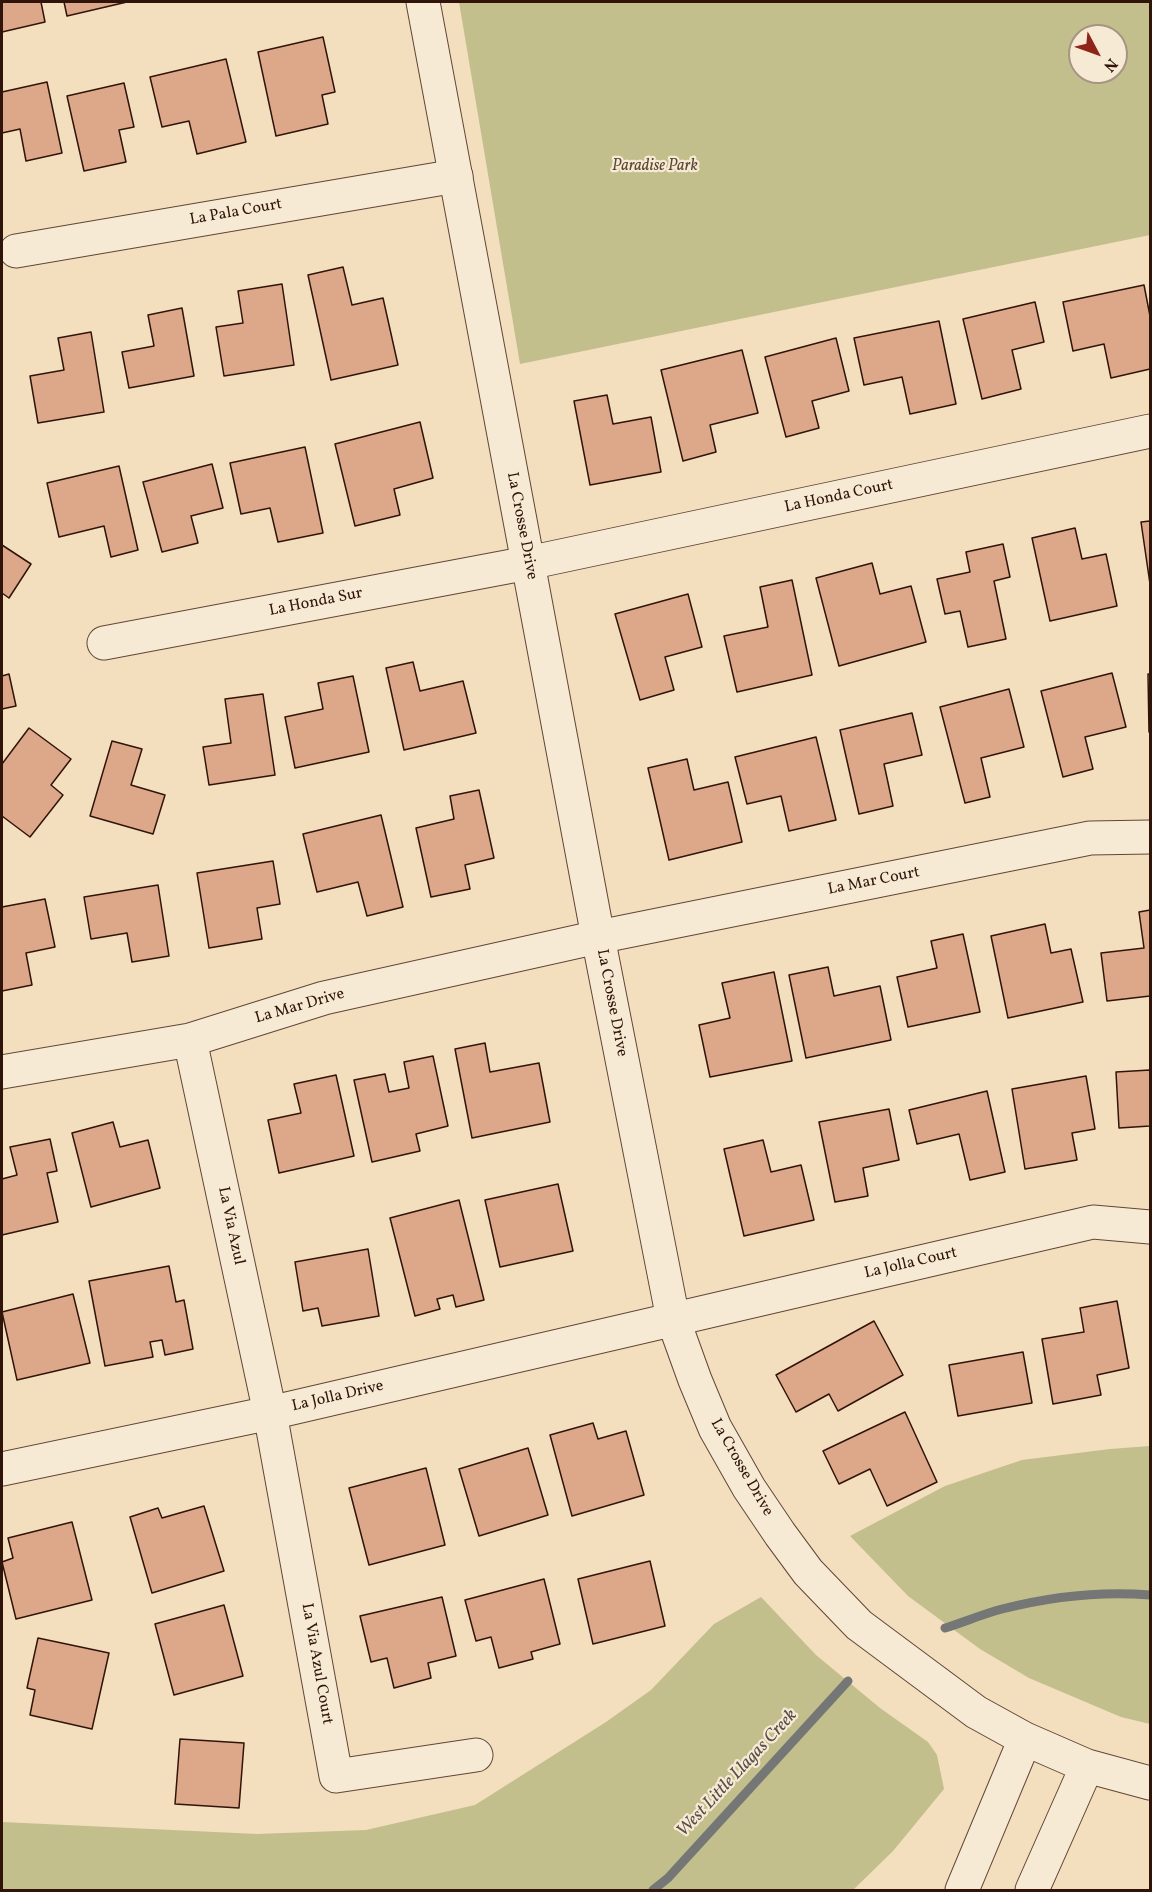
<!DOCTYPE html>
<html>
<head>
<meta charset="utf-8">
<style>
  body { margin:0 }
  #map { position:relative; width:1152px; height:1892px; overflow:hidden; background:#f3debe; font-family:Vollkorn,serif }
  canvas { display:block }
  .frame { position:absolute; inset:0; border:3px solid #30140a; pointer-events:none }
  .north { position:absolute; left:1068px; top:24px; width:60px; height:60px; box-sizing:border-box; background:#f7ead5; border:2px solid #a79484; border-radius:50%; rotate:131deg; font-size:16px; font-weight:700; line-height:24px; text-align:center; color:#30140a }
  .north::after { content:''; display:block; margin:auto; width:21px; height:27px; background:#8f2418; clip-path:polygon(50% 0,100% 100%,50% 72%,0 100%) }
</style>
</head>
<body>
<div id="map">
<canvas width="1152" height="1892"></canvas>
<div class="frame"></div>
<div class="north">N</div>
</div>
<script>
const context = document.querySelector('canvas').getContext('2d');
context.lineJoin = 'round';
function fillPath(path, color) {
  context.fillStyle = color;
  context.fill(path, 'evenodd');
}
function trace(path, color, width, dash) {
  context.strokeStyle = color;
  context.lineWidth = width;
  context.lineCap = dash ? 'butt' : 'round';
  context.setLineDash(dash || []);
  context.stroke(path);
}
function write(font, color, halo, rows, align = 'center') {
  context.font = font + ' Vollkorn,serif';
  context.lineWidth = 4.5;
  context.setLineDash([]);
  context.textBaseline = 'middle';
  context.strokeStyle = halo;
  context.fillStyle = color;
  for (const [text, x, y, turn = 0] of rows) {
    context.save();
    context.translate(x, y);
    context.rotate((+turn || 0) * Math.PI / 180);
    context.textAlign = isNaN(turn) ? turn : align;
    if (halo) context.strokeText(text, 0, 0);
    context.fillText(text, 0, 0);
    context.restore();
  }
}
fillPath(new Path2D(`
  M459 2H1150V235L520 364ZM1080 36H1116V72H1080Z
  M1150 1446V1724L1121 1717 1029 1678 980 1649 908 1596 850 1536 945 1486 1022 1460 1110 1449Z
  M761 1597 816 1655 880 1708 928 1742 937 1755 944 1789 893 1851 853 1890H2V1822L257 1834 366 1830 475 1805 606 1722 651 1690 714 1624Z`), '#c2bf8c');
trace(new Path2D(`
  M945 1628C964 1622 983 1614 1002 1609 1049 1597 1102 1591 1150 1595
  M653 1890 668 1878 848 1681`), '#747775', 9);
const building = new Path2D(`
  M2 2H41L45 22 2 32Z
  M64 2H127L67 16Z
  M323 37 335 92 322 95 328 124 276 136 258 52Z
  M226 59 246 142 197 154 189 121 162 127 150 77Z
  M47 82 62 153 26 161 20 129 2 133V92Z
  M124 83 134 127 119 130 126 162 84 171 67 96Z
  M343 267 352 305 383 298 398 365 331 380 308 275Z
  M282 284 294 365 224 376 216 327 243 323 238 291Z
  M1144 285 1150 316V369L1111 378 1104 344 1073 351 1063 302Z
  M1035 302 1044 342 1012 350 1021 389 982 399 963 319Z
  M182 308 194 376 129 388 122 352 154 346 148 315Z
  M939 321 956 404 910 414 902 377 864 385 854 338Z
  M91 332 104 412 38 423 30 376 64 370 58 338Z
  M836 338 849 391 812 401 819 428 786 437 765 357Z
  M742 350 758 413 710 425 716 452 683 461 661 370Z
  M607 395 613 424 651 417 661 472 590 485 574 401Z
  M420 422 433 478 394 489 400 515 355 526 335 444Z
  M305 447 323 533 278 542 270 508 241 514 230 463Z
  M212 464 223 508 191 516 198 543 162 552 143 482Z
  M119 466 138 550 111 557 104 526 59 537 47 483Z
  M1150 521V584L1141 522Z
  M1075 528 1082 559 1106 554 1117 606 1050 621 1032 538Z
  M1003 544 1010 577 994 581 1006 639 968 647 960 611 945 614 937 579 970 572 966 552Z
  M2 545 31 564 9 598 2 593Z
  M872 563 880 594 911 586 926 642 839 666 816 578Z
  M792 580 812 675 737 692 724 636 768 627 760 587Z
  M688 594 702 647 665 657 674 690 640 700 615 614Z
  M413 662 420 691 463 681 476 733 404 750 386 668Z
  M1112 673 1126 727 1085 737 1093 769 1063 777 1041 691Z
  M9 674 16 706 2 709V676Z
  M1148 674H1150V732H1149Z
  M353 676 369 752 295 768 285 717 323 709 318 683Z
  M1009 689 1024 747 981 758 990 797 965 803 940 707Z
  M263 694 275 775 209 785 203 747 231 743 225 699Z
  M912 713 922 755 884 764 893 806 859 814 840 730Z
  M29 728 71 759 51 785 63 795 30 837 2 816V764Z
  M816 737 836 820 789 831 781 796 747 804 735 757Z
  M112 741 142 749 131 785 165 795 153 834 90 816Z
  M687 759 694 790 728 782 742 842 669 860 648 768Z
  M479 790 494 858 465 865 470 889 431 897 416 828 454 819 450 796Z
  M381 815 403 907 367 916 358 882 317 892 303 834Z
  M273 861 280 904 257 908 262 939 209 948 197 873Z
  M158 885 169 956 132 962 127 933 91 939 84 897Z
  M45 899 55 947 26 953 32 985 2 991V907Z
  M1150 910V996L1107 1001 1101 953 1144 948 1139 912Z
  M1045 924 1051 953 1071 949 1083 1002 1008 1018 991 936Z
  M963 934 980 1012 908 1027 897 977 937 968 931 941Z
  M828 967 834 996 880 986 891 1040 806 1058 789 975Z
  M774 972 792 1061 710 1077 699 1025 730 1018 722 983Z
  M485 1043 490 1072 539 1063 550 1122 472 1138 455 1049Z
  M433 1056 448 1126 416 1134 420 1151 372 1162 354 1080 385 1074 389 1092 409 1088 404 1062Z
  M1150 1070V1126L1119 1128 1116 1072Z
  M336 1075 354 1156 279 1173 268 1120 301 1113 294 1084Z
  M1086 1076 1095 1129 1072 1133 1077 1160 1025 1169 1012 1089Z
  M987 1091 1005 1172 970 1180 959 1134 917 1144 909 1110Z
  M889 1109 899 1160 863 1168 868 1196 835 1202 819 1122Z
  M113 1122 120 1147 148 1140 160 1188 91 1207 72 1133Z
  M50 1139 57 1171 47 1173 58 1222 2 1235V1179L17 1175 10 1147Z
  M763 1140 771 1172 801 1165 814 1220 744 1236 724 1149Z
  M558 1184 573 1251 500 1267 485 1200Z
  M459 1200 484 1300 456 1307 453 1295 437 1299 440 1309 415 1316 390 1218Z
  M368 1249 379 1316 322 1326 318 1308 303 1311 295 1262Z
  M169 1266 176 1302 184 1300 193 1349 165 1355 162 1340 150 1342 153 1357 105 1366 89 1281Z
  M73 1294 90 1363 17 1380 2 1312Z
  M1117 1301 1129 1368 1097 1375 1101 1395 1053 1404 1042 1339 1084 1332 1080 1308Z
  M874 1321 903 1375 838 1411 829 1394 796 1412 776 1375Z
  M1023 1352 1032 1403 958 1416 949 1365Z
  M905 1412 937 1482 887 1506 870 1469 839 1484 823 1451Z
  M593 1423 598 1439 626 1431 644 1495 572 1516 550 1435Z
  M528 1448 548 1515 479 1536 459 1469Z
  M426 1468 445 1545 369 1565 349 1488Z
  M204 1506 224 1571 152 1593 130 1517 158 1508 162 1518Z
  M72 1522 92 1600 16 1619 2 1562 13 1558 8 1538Z
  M650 1561 665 1626 593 1644 578 1579Z
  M544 1579 560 1644 531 1652 533 1659 499 1668 491 1637 476 1641 465 1600Z
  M442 1597 456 1656 428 1663 431 1678 394 1688 387 1658 371 1662 360 1616Z
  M224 1605 243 1676 174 1695 155 1624Z
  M38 1638 109 1653 92 1729 30 1715 35 1690 27 1688Z
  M180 1739 244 1743 239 1808 175 1804Z`);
fillPath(building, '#dda78a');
trace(building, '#30140a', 1.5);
const minor = new Path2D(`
  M16 251 456 176
  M104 643 528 563 1150 431
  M190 1040 270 1413 336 1776 476 1755
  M2 1072 190 1040 324 998 598 937 1090 838 1150 837
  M2 1469 270 1413 1093 1222 1150 1227`);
const tertiary = new Path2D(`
  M423 2 598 937 673 1319 695 1380 715 1428 749 1488 780 1534 808 1572 859 1625 976 1712 1025 1739 1087 1766 1150 1783
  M962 1890 1025 1739
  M1032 1890 1087 1766`);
trace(minor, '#614637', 35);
trace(tertiary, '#614637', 35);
trace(minor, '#f7ead5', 33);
trace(tertiary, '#f7ead5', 33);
write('italic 16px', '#5c4731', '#f7ead5', [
  ["Paradise Park",655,167]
]);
write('16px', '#30140a', '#f7ead5', [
  ["La Pala Court",236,213,-10],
  ["La Honda Court",839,497,-12],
  ["La Crosse Drive",521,526,79],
  ["La Honda Sur",316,603,-11],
  ["La Mar Court",874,882,-11],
  ["La Crosse Drive",611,1003,79],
  ["La Mar Drive",300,1007,-16],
  ["La Via Azul",230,1226,78],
  ["La Jolla Court",911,1264,-13],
  ["La Jolla Drive",338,1397,-13],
  ["La Crosse Drive",741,1468,60],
  ["La Via Azul Court",316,1664,80]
]);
write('italic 18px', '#584e49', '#f7ead5', [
  ["West Little Llagas Creek",738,1774,-47]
]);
</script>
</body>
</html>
